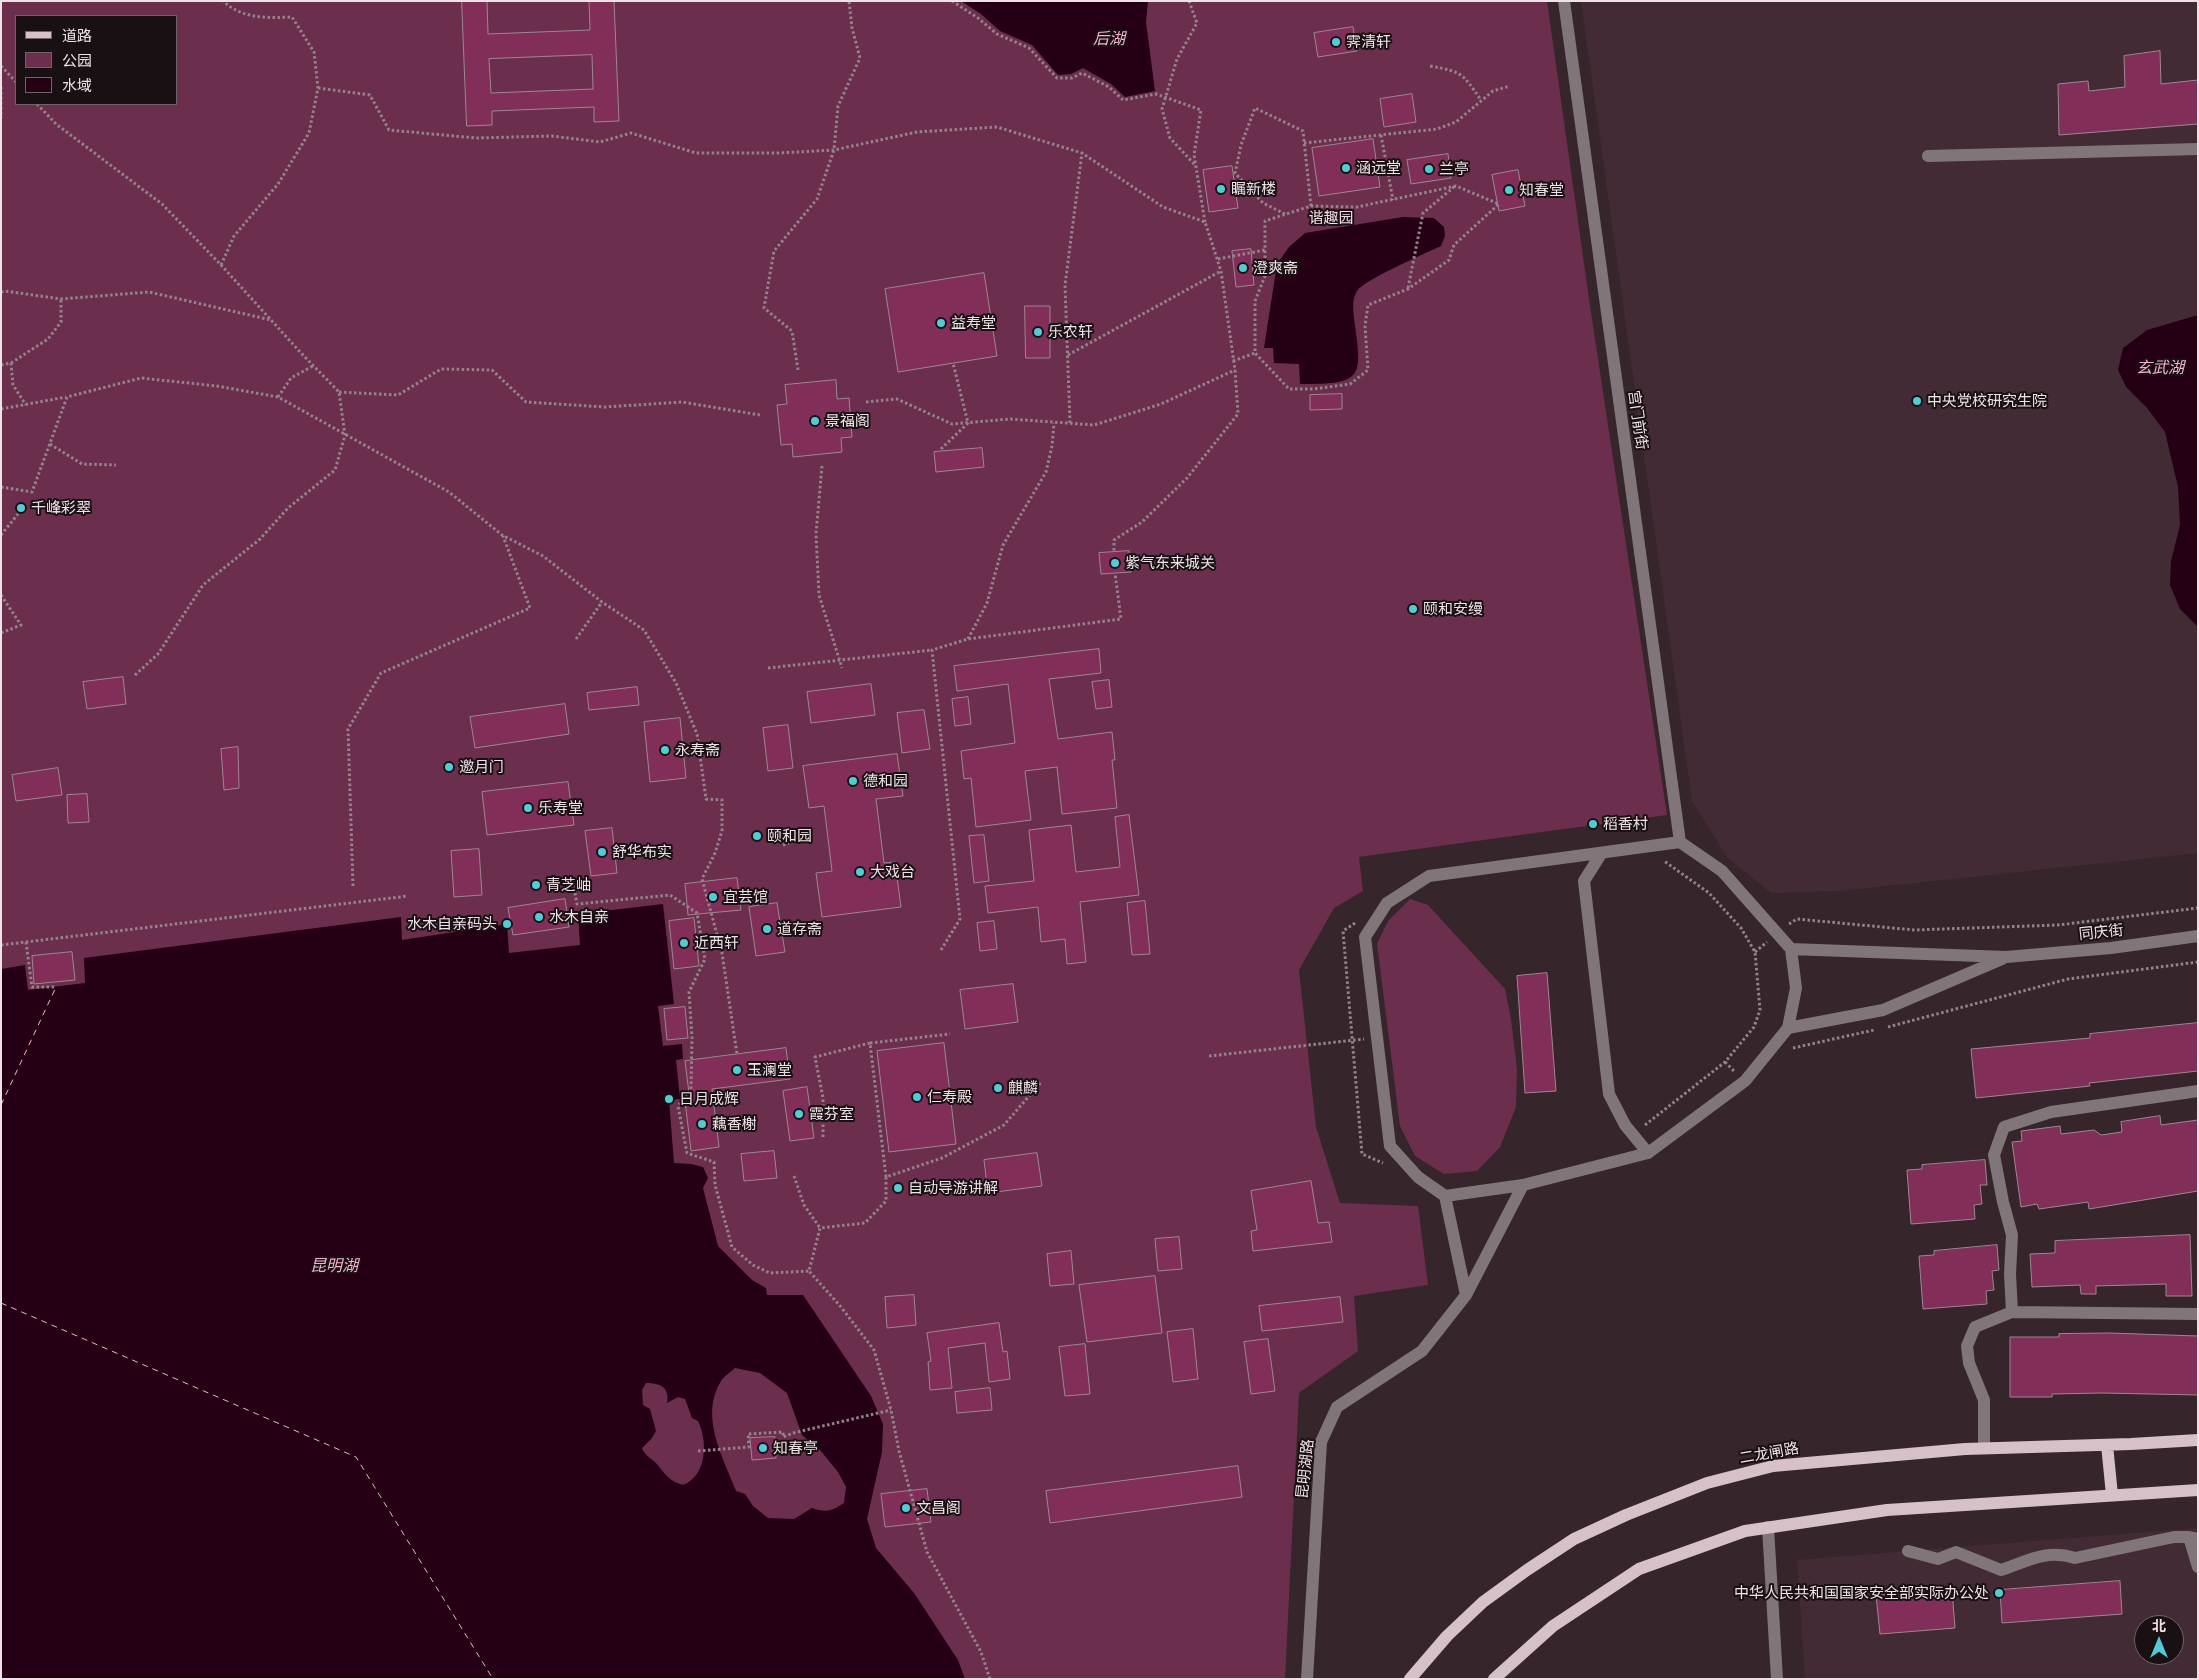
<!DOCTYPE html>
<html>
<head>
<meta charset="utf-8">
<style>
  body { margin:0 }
  #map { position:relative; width:2199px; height:1680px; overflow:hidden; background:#37252c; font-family:Barlow,"Noto Sans SC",sans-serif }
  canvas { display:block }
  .frame { position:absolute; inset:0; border:2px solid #eee2e6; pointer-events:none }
  .legend { position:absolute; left:15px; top:15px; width:162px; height:90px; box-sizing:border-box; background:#191014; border:1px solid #6e6468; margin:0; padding:6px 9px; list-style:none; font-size:15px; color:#eee2e6 }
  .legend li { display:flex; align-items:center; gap:10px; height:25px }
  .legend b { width:25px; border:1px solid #6e6468 }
  .north { position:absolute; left:2134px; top:1615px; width:50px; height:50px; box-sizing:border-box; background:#191014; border:1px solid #6e6468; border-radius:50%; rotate:0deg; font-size:14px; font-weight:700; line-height:20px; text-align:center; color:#eee2e6 }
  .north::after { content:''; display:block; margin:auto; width:18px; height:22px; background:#51ccd5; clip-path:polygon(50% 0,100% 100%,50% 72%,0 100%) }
</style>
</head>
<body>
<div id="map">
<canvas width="2199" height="1680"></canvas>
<div class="frame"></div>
<ul class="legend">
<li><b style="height:6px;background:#d6c1c9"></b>道路</li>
<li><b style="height:14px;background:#6b2e4c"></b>公园</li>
<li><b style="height:14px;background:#250014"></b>水域</li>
</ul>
<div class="north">北</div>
</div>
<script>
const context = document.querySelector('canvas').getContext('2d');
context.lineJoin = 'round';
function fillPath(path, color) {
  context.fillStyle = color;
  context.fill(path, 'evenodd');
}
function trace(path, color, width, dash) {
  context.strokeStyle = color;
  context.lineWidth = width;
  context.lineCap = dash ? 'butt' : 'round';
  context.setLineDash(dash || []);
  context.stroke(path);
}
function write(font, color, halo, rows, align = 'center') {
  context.font = font + ' Barlow,"Noto Sans SC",sans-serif';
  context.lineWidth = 4;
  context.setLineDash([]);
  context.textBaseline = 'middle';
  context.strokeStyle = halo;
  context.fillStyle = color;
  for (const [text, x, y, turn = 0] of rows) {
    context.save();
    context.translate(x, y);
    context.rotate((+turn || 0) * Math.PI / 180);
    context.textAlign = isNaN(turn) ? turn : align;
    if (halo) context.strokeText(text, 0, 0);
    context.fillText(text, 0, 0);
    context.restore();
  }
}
fillPath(new Path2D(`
  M1581 1H2198V853L1839 891 1771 893 1727 857 1692 801Z
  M2198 1528V1679H1805L1797 1560ZM2144 1625H2174V1655H2144Z`), '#432b36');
fillPath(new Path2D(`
  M1 1H1547L1590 306 1667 815 1359 857 1363 891 1334 908 1299 970 1316 1127 1340 1203 1418 1206 1428 1285 1354 1296 1358 1351 1299 1393 1285 1679H1ZM16 16H176V104H16Z
  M1410 899 1428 905 1505 989 1511 1019 1517 1069 1516 1107 1500 1147 1477 1171 1444 1174 1415 1156 1400 1126 1377 944 1388 921Z`), '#6b2e4c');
fillPath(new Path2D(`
  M961 1H1148L1146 22 1155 91 1125 97 1111 84 1083 68 1071 74 1058 75 1032 45 1000 31 981 14Z
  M1403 217 1434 218 1444 227 1445 236 1441 246C1426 253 1364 280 1357 291 1352 299 1353 309 1354 318 1362 378 1365 384 1300 384L1299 364 1274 363 1273 348H1264L1277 264 1289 247 1305 233Z
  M2198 315V627L2180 609 2170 585 2171 561 2180 525 2178 487 2165 432 2147 408 2126 387 2118 370 2123 348 2147 330Z
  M663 904 674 1004 658 1006 663 1046 682 1044 683 1059 676 1060 680 1099 669 1100 674 1163 691 1164 703 1167 708 1178 703 1188 718 1246 752 1280 766 1288 767 1295H803L871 1396 883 1424 882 1452 867 1519 876 1548 914 1593 958 1660 965 1679H1V969L25 965 28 990 85 983 84 958 401 917 402 940 507 924 509 953 580 945 578 914ZM735 1368 760 1373 787 1393 802 1435 820 1450 838 1472 846 1487 844 1503C832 1511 826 1513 812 1508L794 1519 768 1518 753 1506 745 1494 736 1491C723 1457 699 1416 721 1381 724 1376 731 1372 735 1368ZM646 1383C660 1383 670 1387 667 1403L678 1397 685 1399 692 1418 698 1421C707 1439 707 1469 690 1481 687 1483 684 1486 680 1484 671 1482 662 1471 657 1464 651 1458 645 1456 642 1448L652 1438 656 1431 650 1409 643 1405 642 1390Z`), '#250014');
trace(new Path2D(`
  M1 1105 56 987
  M1 1303 356 1457 493 1679`), '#f7b0ce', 1, [6, 5]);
const building = new Path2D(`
  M462 1H487L488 34 590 30 589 1H614L619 121 594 122V107L492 111V125L467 126ZM592 55 593 89 491 93 489 59Z
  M1353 27 1357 51 1318 57 1314 33Z
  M2160 51 2161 84 2198 80V124L2059 135 2058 84 2088 81 2089 91 2125 87 2124 56Z
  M1412 94 1416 122 1384 127 1380 99Z
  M1373 139 1380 187 1319 196 1312 148Z
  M1448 154 1451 178 1411 184 1407 160Z
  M1232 166 1238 208 1209 212 1203 170Z
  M1518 170 1525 206 1499 211 1492 175Z
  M1251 249 1254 285 1236 287 1232 251Z
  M984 273 997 356 898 372 885 289Z
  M1025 306H1050V358H1026Z
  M836 380 837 399 849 398 852 437 841 438 842 452 793 457 792 444 781 445 777 405 787 404 785 385Z
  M1342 394V409L1310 410V395Z
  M982 448 984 467 936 472 934 452Z
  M1129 551 1131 572 1101 574 1099 553Z
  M1099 649 1101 673 1049 679 1058 739 1112 732 1115 760H1112L1117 808 1062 814 1057 767 1025 771 1031 820 976 827 971 778 964 779 961 751 1015 743 1008 684 957 691 954 666Z
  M123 677 126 704 87 709 83 682Z
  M1109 680 1112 707 1096 709 1092 682Z
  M871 684 875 715 811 723 807 692Z
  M637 687 639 705 589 710 587 693Z
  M968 697 971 724 955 726 952 699Z
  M565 704 569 734 475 748 470 717Z
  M924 710 930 749 902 753 897 713Z
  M680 718 686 778 650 782 644 722Z
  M788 725 793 768 768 771 763 728Z
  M238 747 239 788 224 790 221 749Z
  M897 754 903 796 876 799 884 863 895 862 901 907 822 917 816 873 832 871 824 806 809 808 803 766Z
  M58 768 62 795 16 801 12 775Z
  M568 782 574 825 487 835 482 792Z
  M87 794 89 822 68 823 67 795Z
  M1129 815 1139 895 1080 902 1086 962 1067 964 1065 939 1041 942 1038 907 988 913 985 886 1034 881 1029 830 1071 825 1076 872 1120 867 1115 817Z
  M612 828 617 873 591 876 585 831Z
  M984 835 989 881 974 883 969 836Z
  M479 849 482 895 454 897 451 851Z
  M737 878 741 910 688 915 685 884Z
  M565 899 569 927 513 935 508 908Z
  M1145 901 1150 954 1132 955 1127 903Z
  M777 903 785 952 756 956 749 907Z
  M694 918 699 966 674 969 669 921Z
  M994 921 997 949 980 951 977 923Z
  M72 952 75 980 34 984 32 956Z
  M1547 973 1556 1091 1525 1093 1517 976Z
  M1013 984 1018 1022 965 1029 960 990Z
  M685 1007 688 1038 667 1040 664 1009Z
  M2198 1023V1071L2089 1083 2090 1086 1976 1098 1971 1049 2090 1038V1034Z
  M944 1043 956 1144 889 1152 877 1051Z
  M786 1048 790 1079 712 1089 719 1147 691 1151 685 1101H690L685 1061Z
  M807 1087 814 1138 790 1141 783 1091Z
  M2160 1116 2161 1125 2198 1120V1191L2089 1209 2088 1202 2039 1209 2037 1204 2021 1207 2012 1142 2022 1141 2021 1131 2060 1126 2061 1134 2094 1130 2101 1135 2122 1132 2121 1122Z
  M774 1151 777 1178 744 1181 741 1154Z
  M1037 1153 1042 1186 988 1193 984 1160Z
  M1985 1160 1987 1185H1980L1982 1204 1974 1205 1975 1219 1911 1224 1907 1170 1922 1169V1165Z
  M1311 1181 1318 1223 1329 1222 1332 1242 1253 1251 1251 1231 1257 1230 1251 1191Z
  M2190 1235 2192 1296H2166V1284L2096 1286V1294H2081L2080 1285 2032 1287 2030 1254 2055 1253V1241Z
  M1179 1237 1182 1269 1158 1271 1155 1239Z
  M1997 1245 1999 1270 1992 1271 1994 1290 1986 1291 1987 1304 1923 1309 1919 1256 1934 1255V1251Z
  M1071 1251 1074 1284 1050 1286 1047 1254Z
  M1155 1276 1162 1333 1087 1342 1079 1285Z
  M914 1295 916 1325 887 1328 885 1297Z
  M1340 1297 1343 1322 1262 1331 1259 1306Z
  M999 1323 1003 1352 1007 1351 1010 1379 989 1382 985 1343 948 1348 952 1388 930 1390 928 1362 931 1361 927 1333Z
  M1193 1329 1198 1379 1173 1382 1167 1332Z
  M2109 1333 2198 1336V1395L2102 1393 2052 1394V1397H2010V1337H2059V1334Z
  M1268 1339 1275 1391 1251 1394 1244 1342Z
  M1085 1344 1090 1394 1065 1396 1059 1347Z
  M990 1388 992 1410 957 1413 955 1392Z
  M775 1437 776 1458 752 1460 750 1438Z
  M1238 1466 1242 1497 1050 1523 1046 1491Z
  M927 1489 931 1522 885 1527 881 1494Z
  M2120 1581 2122 1614 2002 1623 2000 1590Z
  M1952 1589 1955 1628 1880 1634 1876 1595Z`);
fillPath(building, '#812f59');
trace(building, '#9d8790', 1);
trace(new Path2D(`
  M952 1 978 18 997 34 1029 48 1057 78H1072L1082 73 1109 87 1123 100 1156 94 1201 110 1194 155 1205 222
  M1189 1 1197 23 1177 59 1162 109 1170 138 1195 165
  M1 66 16 82
  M1430 66C1463 72 1462 73 1481 100
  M1 87V118
  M318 88 370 95 389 130 476 138 552 136 600 142 631 133 696 153H779L834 150 917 132 997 127 1082 153 1163 207 1205 222 1221 271 1235 370 1238 414 1187 478 1142 522 1114 540V551
  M37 104 56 124 162 204 221 265 301 353 339 392 345 435 335 470 288 508 260 539 203 585 158 654 134 676
  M1381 135 1393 200
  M1304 143 1437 129 1456 122 1493 91 1510 86
  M1285 214 1263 203 1235 173 1241 145 1255 108 1303 131 1311 206
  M1218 259 1265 250V221L1311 206 1357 207 1456 186 1499 204 1454 245 1449 260 1408 289 1368 305 1365 326 1368 370 1350 384 1314 389H1289L1255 353V301L1265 276V250
  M221 265 234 236 278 184 309 133 318 88 314 52 292 17C267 18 242 19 223 1
  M1408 288 1423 213 1455 186
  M1 292 5 291 61 299 149 292 271 320
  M1068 355 1221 271
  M1233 361 1255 353
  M11 363 48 339 61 322V299
  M1 365 11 363 13 385 26 405
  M798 370 792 331 764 308 774 251 817 199 834 150 838 106 860 58 852 28 849 1
  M339 392 398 395 441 369 492 370 526 402 605 407 682 402 760 415
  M278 397 291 378 313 366
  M866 402 897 399 952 424 1010 419 1094 425 1161 404 1235 370
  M1 409 66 397
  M1070 423 1065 285 1082 153
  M50 444 82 464 116 465
  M941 449 968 423 953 363
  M822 466 816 534 819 595 842 668
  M1 487 32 492 67 397 141 378 217 386 278 397 449 492 502 535 543 556 602 602 644 630 676 683 697 734 706 799 722 800V831L715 853 702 879 722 953 737 1054
  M1 535 18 514
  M1 595 21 625 1 633
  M576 639 602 602
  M968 639 987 603 1003 545 1046 472 1052 446 1054 423
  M768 668 932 650
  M783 845 789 843
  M353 886 348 729 381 673 530 608 503 536
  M574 888 577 904 670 895 697 913 705 959 689 992 692 1038 691 1089 678 1106 687 1153 714 1162 715 1185 732 1247 753 1265 770 1273 809 1271
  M1355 923 1343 931 1362 1154 1383 1163
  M1789 924 1797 919 1914 930 2058 925 2198 908
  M26 942 32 987H56
  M1 945 408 896
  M941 950 960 919 932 650 968 639 1121 619 1115 573
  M1755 952 1767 942
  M1888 1027 2068 979 2198 962
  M1793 1048 1874 1030
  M1209 1056 1364 1039
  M1725 1062 1735 1072
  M1645 1125 1725 1062 1754 1027 1760 1010 1755 952 1741 928 1709 893 1664 861
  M823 1137V1098L815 1057 870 1043
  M794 1176 804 1205 820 1228
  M886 1177 870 1043 950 1034
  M698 1451 749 1447 748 1434 783 1432V1437L793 1433 891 1410
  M990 1679 981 1652 927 1552 899 1451 891 1410 874 1350 841 1307 809 1271 820 1228 865 1223 886 1201V1177L942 1158 1004 1125 1042 1081`), '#938489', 3, [2.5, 2.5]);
trace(new Path2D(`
  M1564 1 1680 842
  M1928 156 2198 149
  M1680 842 1722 871 1791 949 1796 988 1788 1028 1745 1081 1648 1153 1523 1185 1445 1196 1418 1177 1390 1146 1365 937 1387 903 1429 876Z
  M1601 854 1584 881 1609 1094 1625 1125 1648 1153
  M1791 949 2006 957 2111 948 2198 936
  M1788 1028 1883 1010 2002 959
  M1445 1196 1466 1295
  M2012 1312 2010 1274 2012 1235 2003 1202 1994 1155 2004 1127 2051 1112 2198 1091
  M1984 1448V1400L1969 1363 1967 1346 1975 1327 2012 1312 2198 1314
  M1768 1527 1777 1679
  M2189 1537 2198 1567
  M1908 1551 1938 1559 1956 1552 2001 1570C2028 1561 2046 1549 2075 1558L2174 1537H2189L2198 1539
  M1307 1679 1321 1442 1337 1407 1422 1351 1466 1295 1523 1185`), '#807679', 12);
trace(new Path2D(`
  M2107 1445 2112 1495
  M1410 1679 1447 1636 1483 1602 1527 1570 1574 1539 1626 1515 1707 1483 1773 1466 1965 1449 2131 1444 2198 1440
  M1494 1679 1553 1626 1639 1569 1745 1531 1887 1510 2198 1490`), '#d6c1c9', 12);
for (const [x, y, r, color] of [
  [1336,42,5,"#51ccd5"],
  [1346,168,5,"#51ccd5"],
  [1429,169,5,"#51ccd5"],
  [1221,189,5,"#51ccd5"],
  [1509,190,5,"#51ccd5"],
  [1243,268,5,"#51ccd5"],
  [941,323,5,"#51ccd5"],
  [1038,332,5,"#51ccd5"],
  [1917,401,5,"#51ccd5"],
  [815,421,5,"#51ccd5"],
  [21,508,5,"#51ccd5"],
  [1115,563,5,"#51ccd5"],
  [1413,609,5,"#51ccd5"],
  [665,750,5,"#51ccd5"],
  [449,767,5,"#51ccd5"],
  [853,781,5,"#51ccd5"],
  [528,808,5,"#51ccd5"],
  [1593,824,5,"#51ccd5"],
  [757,836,5,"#51ccd5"],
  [602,852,5,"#51ccd5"],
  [860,872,5,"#51ccd5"],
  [536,885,5,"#51ccd5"],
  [713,897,5,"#51ccd5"],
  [539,917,5,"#51ccd5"],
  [507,924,5,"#51ccd5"],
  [767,929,5,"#51ccd5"],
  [684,943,5,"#51ccd5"],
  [737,1070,5,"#51ccd5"],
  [998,1088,5,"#51ccd5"],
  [917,1097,5,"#51ccd5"],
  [669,1099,5,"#51ccd5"],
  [799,1114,5,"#51ccd5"],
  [702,1124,5,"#51ccd5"],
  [898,1188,5,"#51ccd5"],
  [763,1448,5,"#51ccd5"],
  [906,1508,5,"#51ccd5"],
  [1999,1593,5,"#51ccd5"]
]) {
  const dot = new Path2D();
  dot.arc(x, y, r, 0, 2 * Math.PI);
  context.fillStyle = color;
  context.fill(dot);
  trace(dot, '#191014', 2);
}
write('15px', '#eee2e6', '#191014', [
  ["霁清轩",1346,42],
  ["涵远堂",1356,168],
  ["兰亭",1439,169],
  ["瞩新楼",1231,189],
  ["知春堂",1519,190],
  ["澄爽斋",1253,268],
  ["益寿堂",951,323],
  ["乐农轩",1048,332],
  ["中央党校研究生院",1927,401],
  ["景福阁",825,421],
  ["千峰彩翠",31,508],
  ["紫气东来城关",1125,563],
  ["颐和安缦",1423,609],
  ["永寿斋",675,750],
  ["邀月门",459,767],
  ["德和园",863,781],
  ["乐寿堂",538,808],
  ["稻香村",1603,824],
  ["颐和园",767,836],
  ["舒华布实",612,852],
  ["大戏台",870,872],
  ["青芝岫",546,885],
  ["宜芸馆",723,897],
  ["水木自亲",549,917],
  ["水木自亲码头",497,924,"right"],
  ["道存斋",777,929],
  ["近西轩",694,943],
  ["玉澜堂",747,1070],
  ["麒麟",1008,1088],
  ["仁寿殿",927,1097],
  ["日月成辉",679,1099],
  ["霞芬室",809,1114],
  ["藕香榭",712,1124],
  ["自动导游讲解",908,1188],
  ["知春亭",773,1448],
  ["文昌阁",916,1508],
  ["中华人民共和国国家安全部实际办公处",1989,1593,"right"]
], 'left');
write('15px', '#f3dae4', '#191014', [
  ["谐趣园",1331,218]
]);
write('15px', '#eee2e6', '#191014', [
  ["宫门前街",1638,420,82],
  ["同庆街",2101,932,-6],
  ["二龙闸路",1769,1453,-10],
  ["昆明湖路",1305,1469,-84]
]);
write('italic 16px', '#f7b0ce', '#191014', [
  ["后湖",1109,39],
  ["玄武湖",2160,368],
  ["昆明湖",334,1266]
]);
</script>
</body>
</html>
